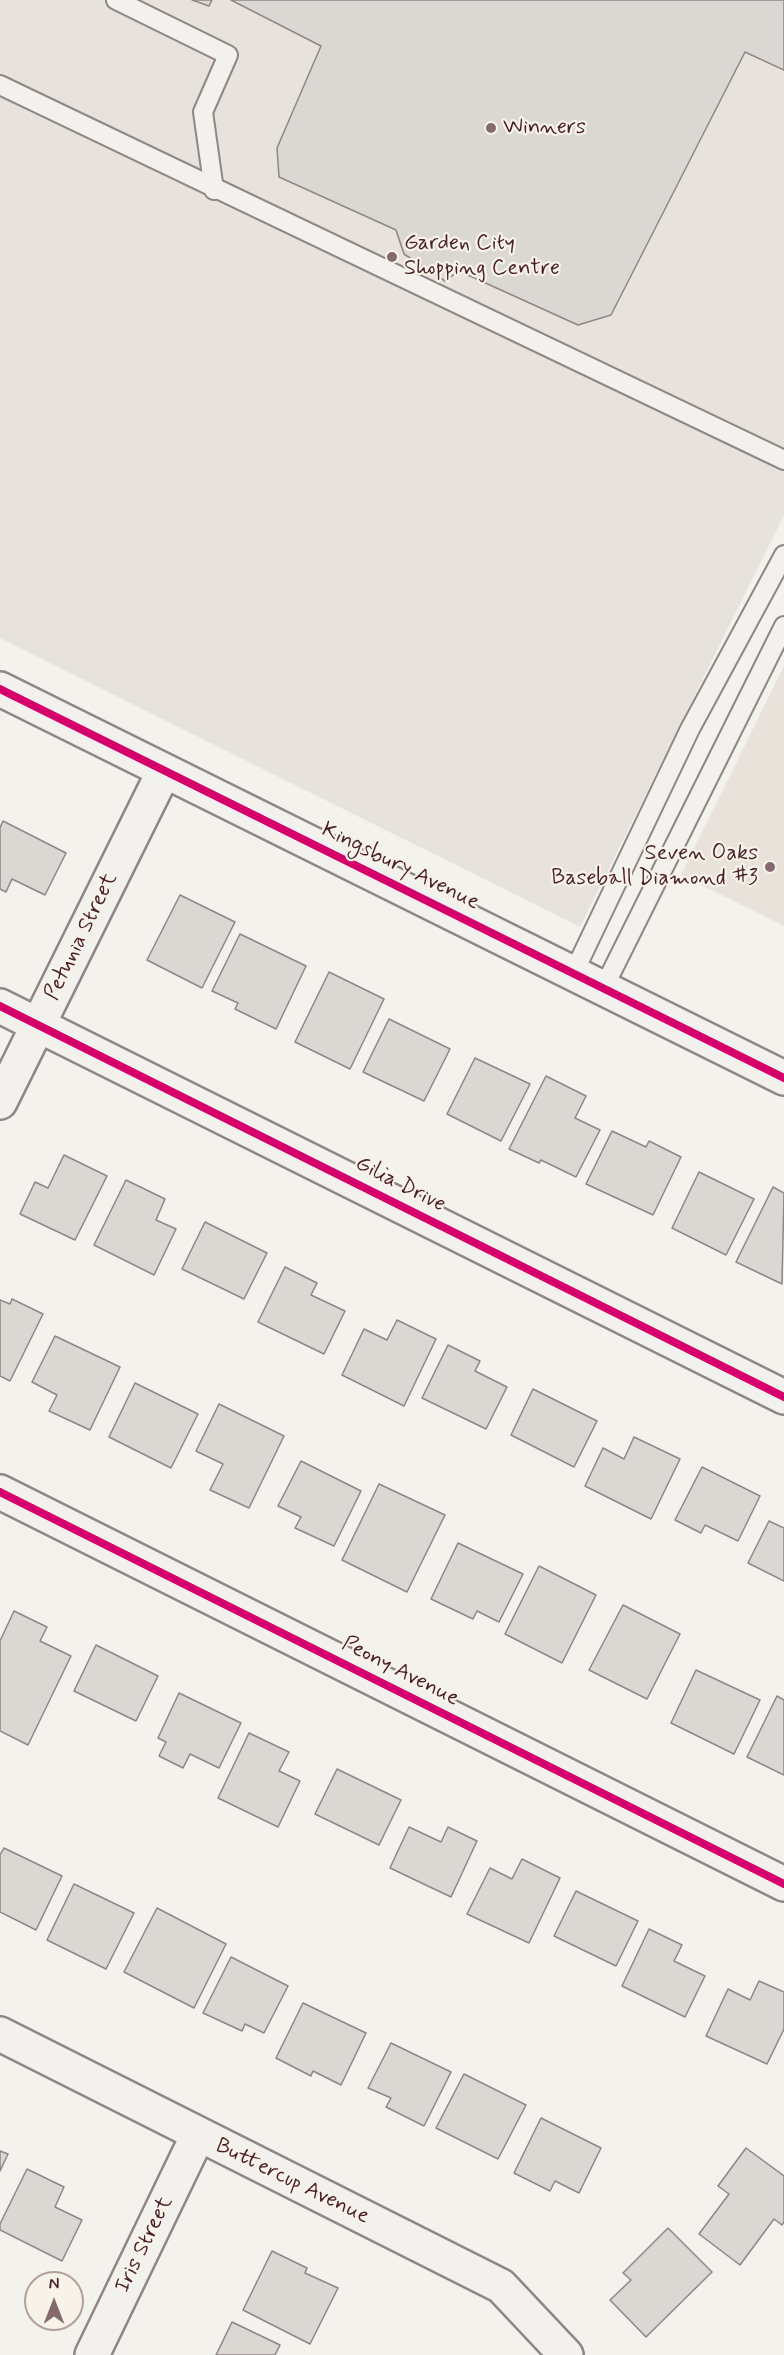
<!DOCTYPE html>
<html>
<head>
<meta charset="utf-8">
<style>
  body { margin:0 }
  #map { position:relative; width:784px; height:2355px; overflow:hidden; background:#f4f2ec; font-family:Mynerve,sans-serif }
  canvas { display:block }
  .north { position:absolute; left:24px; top:2271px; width:60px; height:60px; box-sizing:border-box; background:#f7f3e8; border:2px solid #b29e9c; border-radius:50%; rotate:0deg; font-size:16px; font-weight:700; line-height:24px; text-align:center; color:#4a1f2b }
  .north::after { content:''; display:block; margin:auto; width:21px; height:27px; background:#86696f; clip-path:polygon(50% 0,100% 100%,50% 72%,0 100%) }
</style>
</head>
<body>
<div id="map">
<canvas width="784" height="2355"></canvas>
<div class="north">N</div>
</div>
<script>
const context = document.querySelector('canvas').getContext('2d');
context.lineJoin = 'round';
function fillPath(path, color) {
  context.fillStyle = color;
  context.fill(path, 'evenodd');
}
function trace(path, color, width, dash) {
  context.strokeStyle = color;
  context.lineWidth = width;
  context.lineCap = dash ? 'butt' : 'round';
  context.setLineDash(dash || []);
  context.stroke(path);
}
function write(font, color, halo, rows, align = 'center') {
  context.font = font + ' Mynerve,sans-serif';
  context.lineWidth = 4.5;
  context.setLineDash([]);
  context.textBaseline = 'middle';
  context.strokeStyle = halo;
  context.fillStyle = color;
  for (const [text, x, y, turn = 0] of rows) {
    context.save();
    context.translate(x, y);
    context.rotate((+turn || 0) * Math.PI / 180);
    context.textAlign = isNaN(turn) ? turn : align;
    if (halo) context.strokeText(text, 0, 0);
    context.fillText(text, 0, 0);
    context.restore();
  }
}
fillPath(new Path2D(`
  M0 0H784V515L580 927 0 638Z`), '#e7e2db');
fillPath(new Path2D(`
  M784 666V926L681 875Z`), '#e8e2da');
const building = new Path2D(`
  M192 0H212L209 6Z
  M231 0H784V70L745 52 611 315 578 325 459 271 445 281 404 254 396 230 279 177 277 148 321 46Z
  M3 821 66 853 45 895 12 879 6 892 0 889V828Z
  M180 895 235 922 202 988 147 960Z
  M240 934 306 966 276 1029 235 1009 238 1003 212 991Z
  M329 972 384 999 350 1069 295 1042Z
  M389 1019 450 1049 424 1101 363 1072Z
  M475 1058 530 1084 501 1141 447 1114Z
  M546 1076 586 1096 575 1118 600 1130 576 1177 541 1160 539 1163 509 1149Z
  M612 1131 646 1147 649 1141 681 1157 653 1215 586 1184Z
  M64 1155 107 1176 75 1240 20 1214 35 1182 48 1188Z
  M699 1172 754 1199 726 1255 672 1228Z
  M126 1180 165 1199 156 1220 176 1229 154 1275 94 1245Z
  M773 1187 784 1193 782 1284 736 1262Z
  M205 1222 267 1253 244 1299 182 1269Z
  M285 1267 317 1283 311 1295 345 1311 324 1354 258 1322Z
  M12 1299 43 1314 10 1381 0 1376V1300L10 1304Z
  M397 1320 436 1339 404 1406 342 1375 364 1329 387 1340Z
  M55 1336 120 1367 90 1430 49 1411 57 1395 32 1382Z
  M448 1345 480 1361 475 1371 507 1387 486 1429 422 1398Z
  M135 1383 198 1414 171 1468 109 1437Z
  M533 1389 597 1421 574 1467 511 1435Z
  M219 1404 284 1436 249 1508 210 1490 223 1464 196 1451Z
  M634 1437 680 1459 651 1519 585 1486 603 1448 624 1459Z
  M301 1461 361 1491 334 1546 295 1528 301 1517 278 1506Z
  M702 1467 760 1496 738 1541 705 1525 701 1533 675 1520Z
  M379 1484 445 1515 407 1592 342 1560Z
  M769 1521 784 1528V1581L748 1563Z
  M458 1543 523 1574 499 1622 477 1611 473 1619 431 1599Z
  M539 1566 596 1595 562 1663 505 1634Z
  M623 1605 680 1634 647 1699 589 1670Z
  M14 1611 47 1627 40 1641 71 1656 28 1745 0 1731V1641Z
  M96 1645 158 1676 136 1721 74 1691Z
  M696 1670 760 1700 734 1754 671 1723Z
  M179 1693 241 1723 219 1768 190 1754 183 1768 159 1756 166 1742 158 1738Z
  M777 1696 784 1700V1775L747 1757Z
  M249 1733 289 1752 279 1771 300 1781 278 1827 218 1798Z
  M337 1769 401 1800 379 1845 315 1814Z
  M409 1827 441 1842 448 1827 477 1841 451 1897 390 1868Z
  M4 1848 62 1876 36 1930 0 1912V1855Z
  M522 1859 560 1878 529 1943 467 1914 490 1868 512 1879Z
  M74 1884 134 1913 106 1969 47 1940Z
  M576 1891 638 1921 616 1966 554 1936Z
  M157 1908 226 1944 194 2008 124 1972Z
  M649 1929 682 1945 674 1961 705 1976 685 2017 622 1986Z
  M231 1957 288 1986 264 2033 245 2024 242 2031 203 2013Z
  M759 1981 784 1992V2029L767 2064 706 2036 728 1989 750 2000Z
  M303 2003 366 2033 341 2085 313 2071 311 2076 276 2058Z
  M391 2043 451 2072 424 2126 386 2107 391 2098 368 2088Z
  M464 2074 526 2105 498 2159 436 2128Z
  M541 2118 601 2148 579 2193 555 2181 550 2191 514 2173Z
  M746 2148 784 2176V2222L782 2225 774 2219 740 2265 699 2234 729 2194 718 2186Z
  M0 2151 8 2154 0 2171Z
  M27 2169 64 2187 55 2207 82 2220 62 2261 0 2230V2224Z
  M668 2228 712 2272 646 2337 610 2300 631 2280 623 2273Z
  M272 2251 307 2268 305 2273 338 2288 310 2344 243 2310Z
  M232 2322 280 2345 275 2355H216Z`);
fillPath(building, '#dbd7d3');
trace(building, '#8f8685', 1.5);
const lane = new Path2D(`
  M116 0 228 55 203 112 214 190
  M0 85 784 460
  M574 972 690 729 784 555
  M604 987 784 626`);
const street = new Path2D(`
  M0 1006 784 1397
  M0 1102 164 771
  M0 1492 784 1884
  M0 2034 501 2286 566 2355
  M92 2355 198 2135`);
const secondary = new Path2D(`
  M0 689 784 1078`);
trace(lane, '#8f8685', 22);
trace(street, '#8f8685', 38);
trace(secondary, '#8f8685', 38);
trace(lane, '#f2f1ed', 18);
trace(street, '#f2f1ed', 33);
trace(secondary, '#f2f1ed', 33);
trace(new Path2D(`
  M0 689 784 1078
  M0 1006 784 1397
  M0 1492 784 1884`), '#d6006c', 8);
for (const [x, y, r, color] of [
  [491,128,6,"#86696f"],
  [392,257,6,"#86696f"],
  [770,867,6,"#86696f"]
]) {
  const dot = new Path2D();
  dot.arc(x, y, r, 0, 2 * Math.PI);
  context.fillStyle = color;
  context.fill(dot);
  trace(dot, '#f7f3e8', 2);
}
write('22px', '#4a1f2b', '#f7f3e8', [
  ["Winners",503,128],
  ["Garden City",404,244],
  ["Shopping Centre",404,269],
  ["Seven Oaks",758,854,"right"],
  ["Baseball Diamond #3",758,879,"right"]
], 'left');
write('22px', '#4a1f2b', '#f7f3e8', [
  ["Kingsbury Avenue",400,867,26],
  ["Petunia Street",82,937,-64],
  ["Gilia Drive",400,1185,27],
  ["Peony Avenue",400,1672,27],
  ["Buttercup Avenue",292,2182,26],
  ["Iris Street",145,2245,-64]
]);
</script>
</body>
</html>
